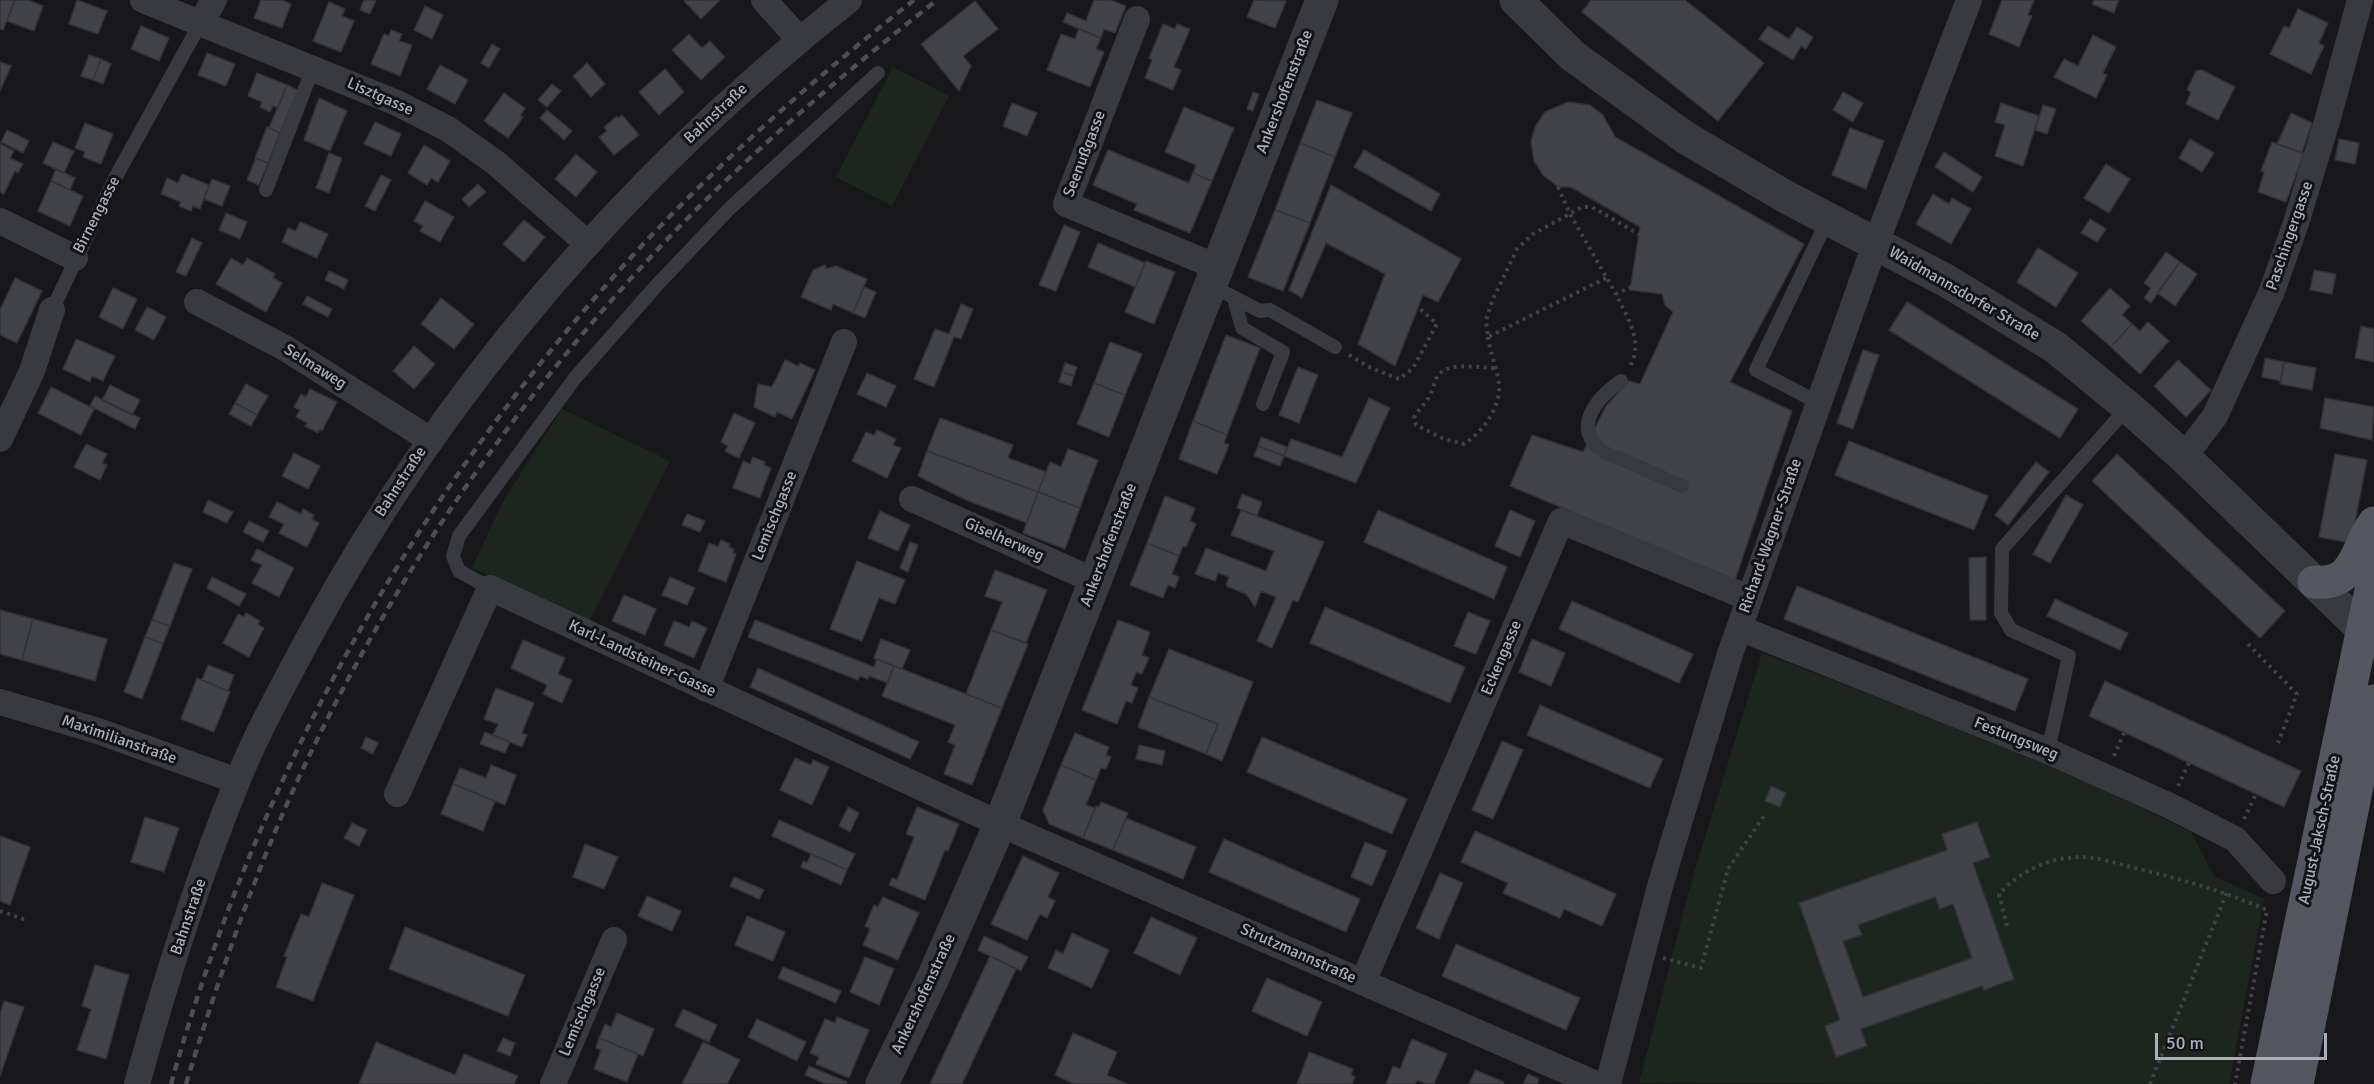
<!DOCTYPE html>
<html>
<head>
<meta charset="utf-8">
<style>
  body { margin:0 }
  #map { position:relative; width:2374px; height:1084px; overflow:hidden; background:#18181a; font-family:Signika,sans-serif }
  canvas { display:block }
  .scale { position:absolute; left:2155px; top:1033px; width:172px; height:27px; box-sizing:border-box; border:3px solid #a9afbb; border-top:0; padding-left:8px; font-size:18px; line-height:21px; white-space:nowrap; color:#a9afbb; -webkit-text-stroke:4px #131316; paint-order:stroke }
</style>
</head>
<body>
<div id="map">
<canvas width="2374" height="1084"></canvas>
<div class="scale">50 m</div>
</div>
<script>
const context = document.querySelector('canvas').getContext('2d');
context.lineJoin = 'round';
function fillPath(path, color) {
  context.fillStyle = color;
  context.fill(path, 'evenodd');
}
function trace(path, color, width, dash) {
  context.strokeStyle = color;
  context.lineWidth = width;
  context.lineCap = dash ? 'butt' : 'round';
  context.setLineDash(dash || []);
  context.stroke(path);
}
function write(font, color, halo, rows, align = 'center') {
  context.font = font + ' Signika,sans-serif';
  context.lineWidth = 6;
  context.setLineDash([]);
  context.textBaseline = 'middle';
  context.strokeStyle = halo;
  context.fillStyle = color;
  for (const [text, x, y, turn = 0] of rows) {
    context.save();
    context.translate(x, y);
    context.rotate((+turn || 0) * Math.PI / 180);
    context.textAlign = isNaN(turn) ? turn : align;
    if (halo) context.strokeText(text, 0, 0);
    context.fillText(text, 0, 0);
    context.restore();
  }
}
fillPath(new Path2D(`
  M893 67 949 96 892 206 836 177Z
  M562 409 670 461 589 622 472 568 503 501Z
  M1762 653 2052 765 2191 832 2214 876 2264 899 2229 1084 1639 1083 1693 876Z`), '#1d261e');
const building = new Path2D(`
  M0 0H15L3 30 0 29Z
  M15 0H28L43 6 34 31 7 21Z
  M77 0 107 11 98 34 69 24Z
  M261 0H282L291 4 282 28 254 18Z
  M364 0H376L370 14 360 10Z
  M685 0H720L701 19 684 1Z
  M1094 0H1110L1126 6 1115 33 1104 29 1101 38 1063 22 1067 13 1086 21Z
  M1254 0 1286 1 1275 28 1247 17Z
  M1591 0H1685L1764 63 1718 121 1582 12Z
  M2002 0H2034L2028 15 2032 16 2019 47 1989 34Z
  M2094 0H2119L2114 13 2092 4Z
  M975 1 998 29 963 56 971 66 959 91 921 44Z
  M329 2 345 9 342 16 354 21 341 52 313 41Z
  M425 6 443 15 432 39 414 30Z
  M2298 9 2328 23 2319 43 2324 46 2311 74 2270 54 2284 26 2289 28Z
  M1163 24 1175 29 1177 24 1190 29 1174 67 1181 70 1173 90 1145 78 1152 60 1149 58Z
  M141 26 169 38 159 61 131 49Z
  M1768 26 1789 39 1797 27 1813 37 1806 49 1801 46 1793 60 1759 39Z
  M1079 29 1101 38 1096 49 1104 52 1090 87 1047 70 1061 34 1075 39Z
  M391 30 402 34 399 41 412 45 400 76 371 64 384 34 389 36Z
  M689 34 702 48 710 41 725 57 701 80 672 50Z
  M2093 35 2116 47 2103 73 2107 75 2096 98 2054 77 2064 59 2078 66Z
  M492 44 500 49 489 68 481 63Z
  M207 53 235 64 226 86 198 75Z
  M89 55 101 59 93 80 81 76Z
  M101 59 111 64 103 84 93 80Z
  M0 62 11 66 0 91Z
  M587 63 605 84 591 97 573 76Z
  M440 65 468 80 455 104 427 89Z
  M665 69 684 92 659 115 639 92Z
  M2202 70 2235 87 2218 120 2186 104 2191 92 2187 90 2196 71Z
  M257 73 287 85 278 108 273 106 270 112 260 107 262 102 248 96Z
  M552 84 561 91 547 107 538 100Z
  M287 85 298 90 280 133 269 128Z
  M1253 92 1259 94 1253 111 1247 109Z
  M1843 92 1863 103 1853 122 1833 110Z
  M504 93 525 108 520 116 523 117 508 138 484 121Z
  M319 98 347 111 330 151 304 140Z
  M1317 100 1352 113 1335 157 1300 143Z
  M1568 102 1590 105 1603 115 1615 137 1804 244 1730 382 1792 411 1735 580 1510 486 1532 435 1583 452 1606 406 1629 381 1640 384 1673 312 1665 305 1662 294 1630 290 1640 227 1571 187H1558L1543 175 1534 161 1531 142 1535 127 1545 112Z
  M1012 103 1037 113 1027 136 1003 126Z
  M2001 103 2039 116 2023 166 1995 156 2005 125 1995 122Z
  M2043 105 2056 109 2047 134 2035 130Z
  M1184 107 1234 128 1212 181 1193 173 1196 165 1165 152Z
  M547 110 572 131 564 140 540 118Z
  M2291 113 2312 123 2302 153 2277 144Z
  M622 115 639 135 614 155 599 137 607 131 604 127 617 116 618 118Z
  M375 122 401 134 391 156 364 144Z
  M85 123 113 134 101 164 83 157 85 152 75 148Z
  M267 127 280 133 268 163 255 158Z
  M1850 128 1884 141 1866 189 1832 175Z
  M7 130 29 141 23 153 1 142Z
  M2190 139 2214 153 2202 172 2179 158Z
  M2339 139 2359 143 2355 164 2335 160Z
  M53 142 74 151 64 173 43 163Z
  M2272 142 2304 153 2286 202 2258 192 2264 172 2261 171Z
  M1300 143 1335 157 1310 223 1275 210Z
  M0 144 14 151 10 158 23 164 18 173 15 171 4 194 0 192Z
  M424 145 450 161 438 182 431 178 427 185 408 173Z
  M1108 150 1189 183 1193 173 1212 181 1190 233 1134 210 1137 204 1093 185Z
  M1364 150 1440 194 1431 211 1354 167Z
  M1944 152 1982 177 1973 192 1935 167Z
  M329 153 342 158 329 193 316 188Z
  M576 154 597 172 576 197 555 179Z
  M256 158 268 163 259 185 247 180Z
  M2106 164 2130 179 2109 213 2084 198Z
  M56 169 75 178 70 190 51 181Z
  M182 174 209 185 200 209 193 206 191 211 179 206 181 202 161 194 167 178 178 183Z
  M381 175 391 180 375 211 365 206Z
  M212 179 230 186 222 206 204 199Z
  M51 181 83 196 70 226 38 211Z
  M478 184 486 192 469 207 462 199Z
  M1331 185 1461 259 1438 302 1423 295 1395 366 1358 344 1385 274 1326 243 1302 298 1289 290Z
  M1933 194 1949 204 1952 198 1971 209 1951 244 1916 224Z
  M425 201 454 217 440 242 420 231 423 226 414 221Z
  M1275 210 1310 223 1283 291 1248 277Z
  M226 213 247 222 240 239 219 230Z
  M2090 219 2106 229 2097 242 2081 233Z
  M524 220 545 237 524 262 503 244Z
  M300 222 328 234 317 258 282 242 288 228 296 231Z
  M1064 225 1080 232 1056 291 1039 285Z
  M192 238 202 243 186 276 176 272Z
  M1098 243 1145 263 1135 287 1088 267Z
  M2038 248 2078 273 2056 307 2017 282Z
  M2166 252 2180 262 2151 303 2144 298 2151 288 2144 283Z
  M231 258 243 265 247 258 275 274 273 278 282 283 266 312 216 284Z
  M1146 261 1175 272 1154 324 1125 312Z
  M2180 262 2197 274 2175 306 2157 293Z
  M825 265 826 269 836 266 867 279 853 313 833 304 831 310 801 297 813 270Z
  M2314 270 2336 274 2332 294 2310 290Z
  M329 271 348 280 344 289 325 280Z
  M15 278 42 291 17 343 0 335V310Z
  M864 287 876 292 865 318 853 313Z
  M113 288 137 299 123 329 99 317Z
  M2110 288 2130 306 2122 315 2132 324 2111 347 2081 321Z
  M307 296 332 309 328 317 303 304Z
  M441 298 474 324 454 349 421 324Z
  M1907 302 2078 409 2060 438 1889 330Z
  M961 304 973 309 961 339 954 337 934 387 914 379 935 329 949 334Z
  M147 307 166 317 154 340 135 330Z
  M2148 322 2169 341 2140 374 2111 347 2132 324 2140 331Z
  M2361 326 2374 329V362L2355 358Z
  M1226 335 1260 348 1227 435 1193 421Z
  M76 339 115 356 103 381 92 376 90 382 63 369Z
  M1110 342 1142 354 1125 395 1094 383Z
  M414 346 435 364 414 389 393 371Z
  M1863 350 1879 355 1853 429 1837 423Z
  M2265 358 2284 362 2281 381 2262 377Z
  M785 360 798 366 800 363 815 370 792 419 777 412 775 417 754 407 758 384 772 387Z
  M2178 360 2211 390 2186 417 2154 386Z
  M2284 362 2316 368 2312 390 2280 384Z
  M1065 363 1077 367 1074 376 1062 372Z
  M1298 367 1318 375 1299 423 1279 415Z
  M1062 372 1074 376 1071 386 1059 382Z
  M867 373 896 386 886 407 857 394Z
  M1094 383 1125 395 1109 437 1077 424Z
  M246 384 268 396 257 415 235 403Z
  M110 385 140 400 132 415 102 400Z
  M51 387 94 409 81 435 38 413Z
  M310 389 337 402 322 431 320 429 318 433 305 426 307 423 296 417 300 410 294 407 301 394 306 397Z
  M95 396 140 418 135 429 90 406Z
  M1369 398 1390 408 1356 483 1284 456 1291 439 1342 457Z
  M2325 398 2374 407 2372 440 2320 428Z
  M235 403 257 415 251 426 229 414Z
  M734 413 755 423 739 458 725 451 728 446 721 442Z
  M940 418 1013 445 1008 458 1046 472 1038 492 927 451Z
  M1193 421 1227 435 1224 443 1229 445 1217 474 1179 459Z
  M877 430 896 439 893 445 901 448 887 478 852 461 866 432 874 435Z
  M1261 437 1287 447 1284 456 1258 446Z
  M1849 441 1988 496 1974 530 1835 475Z
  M86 444 107 454 102 463 107 465 100 480 74 467Z
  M1258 446 1284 456 1280 466 1254 456Z
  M1068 449 1098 460 1080 508 1038 492 1050 462 1061 467Z
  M927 451 1038 492 1027 523 966 500 918 476Z
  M294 453 320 466 308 489 282 476Z
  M2117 454 2285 611 2260 638 2092 481Z
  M2335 454 2367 460 2351 543 2319 537Z
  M753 457 765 462 764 465 771 468 760 498 733 488 743 461 750 464Z
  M2036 462 2049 472 2008 525 1995 515Z
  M1038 492 1080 508 1065 549 1023 533Z
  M1242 494 1262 502 1257 516 1237 508Z
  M2066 495 2083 505 2050 563 2033 554Z
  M1165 496 1195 508 1190 521 1196 524 1186 547 1183 546 1179 556 1147 543Z
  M208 500 233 512 227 523 203 512Z
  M277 502 301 514 303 509 314 515 312 519 319 523 307 547 279 533 284 524 269 517Z
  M1241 510 1324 542 1298 602 1293 600 1272 648 1257 641 1276 597 1261 591 1255 607 1246 594 1226 586 1229 577 1218 573 1215 581 1195 574 1206 548 1266 571 1274 551 1231 535Z
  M1378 510 1507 567 1494 599 1364 542Z
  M1510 510 1535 521 1520 557 1495 546Z
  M880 511 910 525 898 551 868 538Z
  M687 514 705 521 700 532 682 525Z
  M249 521 269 531 263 542 243 532Z
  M721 540 730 544 729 547 734 549 733 553 736 554 726 582 698 571 709 543 718 547Z
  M910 542 918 545 908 572 900 568Z
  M1147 543 1179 556 1172 574 1179 577 1175 588 1168 585 1163 598 1130 585Z
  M257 549 294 568 279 597 252 583 262 565 251 560Z
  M1986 557V620H1970L1969 558Z
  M857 561 905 580 895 604 879 598 862 641 830 629Z
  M174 563 192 569 170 626 152 620Z
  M995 570 1047 590 1026 643 991 630 1002 602 985 596Z
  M212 577 246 594 239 606 207 588Z
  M670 577 695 588 687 605 662 595Z
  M1797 586 2028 679 2015 711 1784 619Z
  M624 595 656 609 645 635 612 621Z
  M2055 599 2128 633 2120 650 2047 616Z
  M1572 601 1693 654 1679 683 1559 629Z
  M1325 607 1465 667 1450 703 1310 643Z
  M0 610 33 619 22 660 0 654Z
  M1468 612 1490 621 1476 654 1454 646Z
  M246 613 260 621 258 624 264 628 249 657 223 643 238 614 244 617Z
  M33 619 107 639 95 681 22 660Z
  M152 620 170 626 163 644 145 637Z
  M755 620 874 667 877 659 894 666 888 683 869 676 868 679 860 676 858 680 748 637Z
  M1118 620 1150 632 1142 655 1149 658 1142 674 1136 672 1131 685 1138 688 1132 703 1126 701 1117 724 1082 710Z
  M674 621 689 627 692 621 707 628 694 658 664 645Z
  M991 630 1028 644 1002 708 966 694Z
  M145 637 163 644 142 699 124 692Z
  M881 639 910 650 902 669 874 658Z
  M1532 639 1565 653 1551 686 1519 672Z
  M523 640 565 658 558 674 572 680 562 703 543 694 547 685 511 668Z
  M1169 649 1253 682 1222 761 1206 754 1218 724 1149 697Z
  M208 665 234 675 228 691 202 680Z
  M894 666 1002 708 972 785 944 774 955 745 948 742 955 725 882 696Z
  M758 668 919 742 910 759 750 687Z
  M197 678 230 692 214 732 181 719Z
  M2105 681 2301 771 2284 807 2089 716Z
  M496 688 534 703 522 733 527 735 522 747 493 735 498 724 484 719Z
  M1149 697 1218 724 1206 754 1138 727Z
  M1540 705 1663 759 1650 788 1527 735Z
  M485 732 510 742 505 753 480 744Z
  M1075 733 1109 747 1106 755 1111 757 1106 769 1101 768 1096 780 1061 765Z
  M366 737 378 743 373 754 361 748Z
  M1262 737 1407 799 1392 834 1247 772Z
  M1502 741 1523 750 1493 819 1472 810Z
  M1139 745 1165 751 1162 765 1136 759Z
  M795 758 811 765 813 760 829 767 812 805 780 790Z
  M491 765 516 775 505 805 453 784 460 768 486 778Z
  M1061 765 1096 780 1086 805 1095 808 1083 838 1049 824 1043 810Z
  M453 784 495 801 483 831 441 814Z
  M1771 786 1786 793 1780 807 1765 801Z
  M1101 802 1128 813 1113 850 1083 838 1096 806 1099 807Z
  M848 807 859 813 850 832 839 826Z
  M917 807 959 824 948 851 945 850 925 900 889 885 892 878 897 880 914 837 906 834Z
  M145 817 179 828 164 872 131 862Z
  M1126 818 1196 847 1183 879 1113 850Z
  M779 820 855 854 847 870 772 836Z
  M1977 822 1990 857 1973 863 2014 979 1984 990 1982 986 1861 1029 1867 1046 1836 1057 1825 1026 1840 1020 1799 903 1947 850 1942 834ZM1935 897 1940 909 1953 904 1972 958 1863 997 1843 941 1862 935 1858 925Z
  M352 823 367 830 359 846 344 838Z
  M1475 831 1616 894 1602 926 1564 909 1560 918 1503 893 1508 883 1461 862Z
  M0 836 30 847 10 905 0 901Z
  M1224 839 1360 899 1346 932 1209 872Z
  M1365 842 1387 851 1372 886 1351 877Z
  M585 844 618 857 604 889 573 877Z
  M811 854 847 870 841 885 801 867 803 861 807 863Z
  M1023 856 1059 873 1048 897 1055 901 1047 918 1040 914 1027 940 991 924Z
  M1440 873 1463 883 1439 939 1416 928Z
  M734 877 764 890 759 899 730 886Z
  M322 883 354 895 313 1001 276 987 287 957 284 956 301 914 309 917Z
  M647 896 681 911 672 931 638 916Z
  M883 897 919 913 898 960 863 945 870 929 865 926 874 905 878 907Z
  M747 916 785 932 773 961 735 945Z
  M1151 917 1197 938 1180 975 1134 953Z
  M405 927 525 975 508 1016 389 969Z
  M1072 933 1109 950 1092 988 1048 968 1056 950 1063 954Z
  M984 936 1028 957 1021 971 978 950Z
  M1456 944 1580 998 1566 1030 1442 976Z
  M990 956 1016 969 962 1084H930Z
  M865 957 894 969 879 1005 850 992Z
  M95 965 129 975 106 1059 77 1050 91 1009 82 1006Z
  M783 967 841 991 836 1003 778 978Z
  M1267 978 1322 1002 1307 1036 1252 1011Z
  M4 1001 24 1007 0 1076V1013Z
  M683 1009 717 1025 709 1042 675 1026Z
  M617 1013 654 1029 643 1056 599 1038 605 1024 611 1027Z
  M837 1017 869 1030 849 1078 816 1064 819 1057 810 1053 825 1019 835 1023Z
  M757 1019 806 1042 797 1061 748 1037Z
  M1073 1033 1117 1052 1107 1075 1127 1084H1074L1055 1075Z
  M503 1038 515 1043 510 1056 497 1051Z
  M599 1038 638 1054 627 1082 594 1069 601 1050 596 1048Z
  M1412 1039 1447 1054 1434 1084H1426L1417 1080 1415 1084H1386L1393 1066 1400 1069Z
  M376 1042 455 1075 464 1054 518 1076 514 1084H359Z
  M703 1042 740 1060 727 1084H682Z
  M1309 1052 1353 1069 1351 1075 1355 1077 1352 1084H1297Z
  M809 1066 847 1082 846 1084H826L805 1075Z
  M1475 1070 1504 1082 1503 1084H1469Z
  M1528 1074 1539 1079 1537 1084H1523Z`);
fillPath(building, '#424348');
trace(building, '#323237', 1.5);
trace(new Path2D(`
  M1558 187 1570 214 1616 294
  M1606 278 1488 337 1486 320 1492 301 1517 249 1533 234 1582 207H1592L1642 236 1638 284 1616 294C1627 318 1645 342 1629 368
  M1488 337C1490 353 1497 368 1499 384 1501 407 1483 432 1464 444L1444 439 1416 425 1414 418C1418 409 1426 404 1430 395 1434 388 1434 379 1440 373 1452 362 1480 368 1495 368
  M1349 355 1371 368 1399 379 1413 368 1437 324 1418 307
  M2248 644 2297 694 2278 743
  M2114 756 2124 733
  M2178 786 2189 763
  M2244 819 2256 794
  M0 911 26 920
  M2007 926 1999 894C2020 871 2050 857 2081 857 2097 857 2115 863 2131 867 2180 879 2221 890 2267 910L2235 1084
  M1663 958 1701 968 1728 869 1766 813
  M2150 1084 2227 892`), '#3f4147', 4, [3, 4.5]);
trace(new Path2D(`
  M266 190 313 68
  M1210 285 1260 311 1270 310 1335 347
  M1234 298 1242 328 1283 352 1263 404
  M52 310 114 180 200 24
  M1621 381C1598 397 1569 429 1604 452 1610 456 1619 458 1626 461 1645 469 1663 478 1682 486
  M1819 403 1756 370 1828 219
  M490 588 459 571 453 556 459 536 575 378 656 286 729 209 878 73
  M2048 751 2069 656 2011 630 2001 613 2002 549 2128 407`), '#393a40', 14);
trace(new Path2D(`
  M143 0 397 103 448 129 496 163 588 244
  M764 0 799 39
  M1137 19 1066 204 1217 267
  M200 24 214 0
  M0 221 75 258
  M197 302 285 348 429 439
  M0 439 32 371 52 310
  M2184 457 2215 416 2272 291 2296 223 2328 118 2360 0
  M912 499 1095 581
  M1739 628 2048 751 2168 805 2235 839 2273 881
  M706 689 844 342
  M0 702 98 731 237 781
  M397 794 490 588 1000 824 1596 1084
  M1363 982 1561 521 1749 598
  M137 1084C165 982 197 880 237 782 257 732 283 686 308 639 442 390 628 175 849 0
  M553 1084 614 940
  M1608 1084 1661 883 1730 654 1868 264 1969 0`), '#393a40', 26);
trace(new Path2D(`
  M1516 0 1573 56 1686 138 1786 197 1947 281 2055 347 2128 407 2184 457 2374 640
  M882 1084 932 980 1000 824 1322 0`), '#393a40', 33);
trace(new Path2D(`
  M2314 582C2356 586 2355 550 2374 523
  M2267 1084 2374 576
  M2297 1084 2374 701`), '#54575f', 33);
trace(new Path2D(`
  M171 1084C258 773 417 490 635 253 720 161 816 77 914 0
  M186 1084C217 983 251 883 295 786 383 594 503 417 646 262 734 166 834 81 937 0`), '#4b4e55', 4.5, [8, 6]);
write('16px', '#a9afbb', '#131316', [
  ["Ankershofenstraße",1285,92,-69],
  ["Lisztgasse",380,97,24],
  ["Bahnstraße",716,114,-43],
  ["Seenußgasse",1085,154,-69],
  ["Birnengasse",97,215,-63],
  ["Paschingergasse",2290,236,-71],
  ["Waidmannsdorfer Straße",1964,294,30],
  ["Selmaweg",315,367,32],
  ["Bahnstraße",401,482,-57],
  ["Lemischgasse",775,516,-68],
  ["Richard-Wagner-Straße",1771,536,-71],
  ["Giselherweg",1004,540,24],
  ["Ankershofenstraße",1109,545,-69],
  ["Eckengasse",1502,658,-67],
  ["Karl-Landsteiner-Gasse",642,659,25],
  ["Festungsweg",2016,739,22],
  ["Maximilianstraße",119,740,19],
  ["August-Jaksch-Straße",2320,830,-78],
  ["Bahnstraße",189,917,-71],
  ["Strutzmannstraße",1298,954,24],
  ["Ankershofenstraße",924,994,-65],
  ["Lemischgasse",583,1012,-67]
]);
</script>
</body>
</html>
